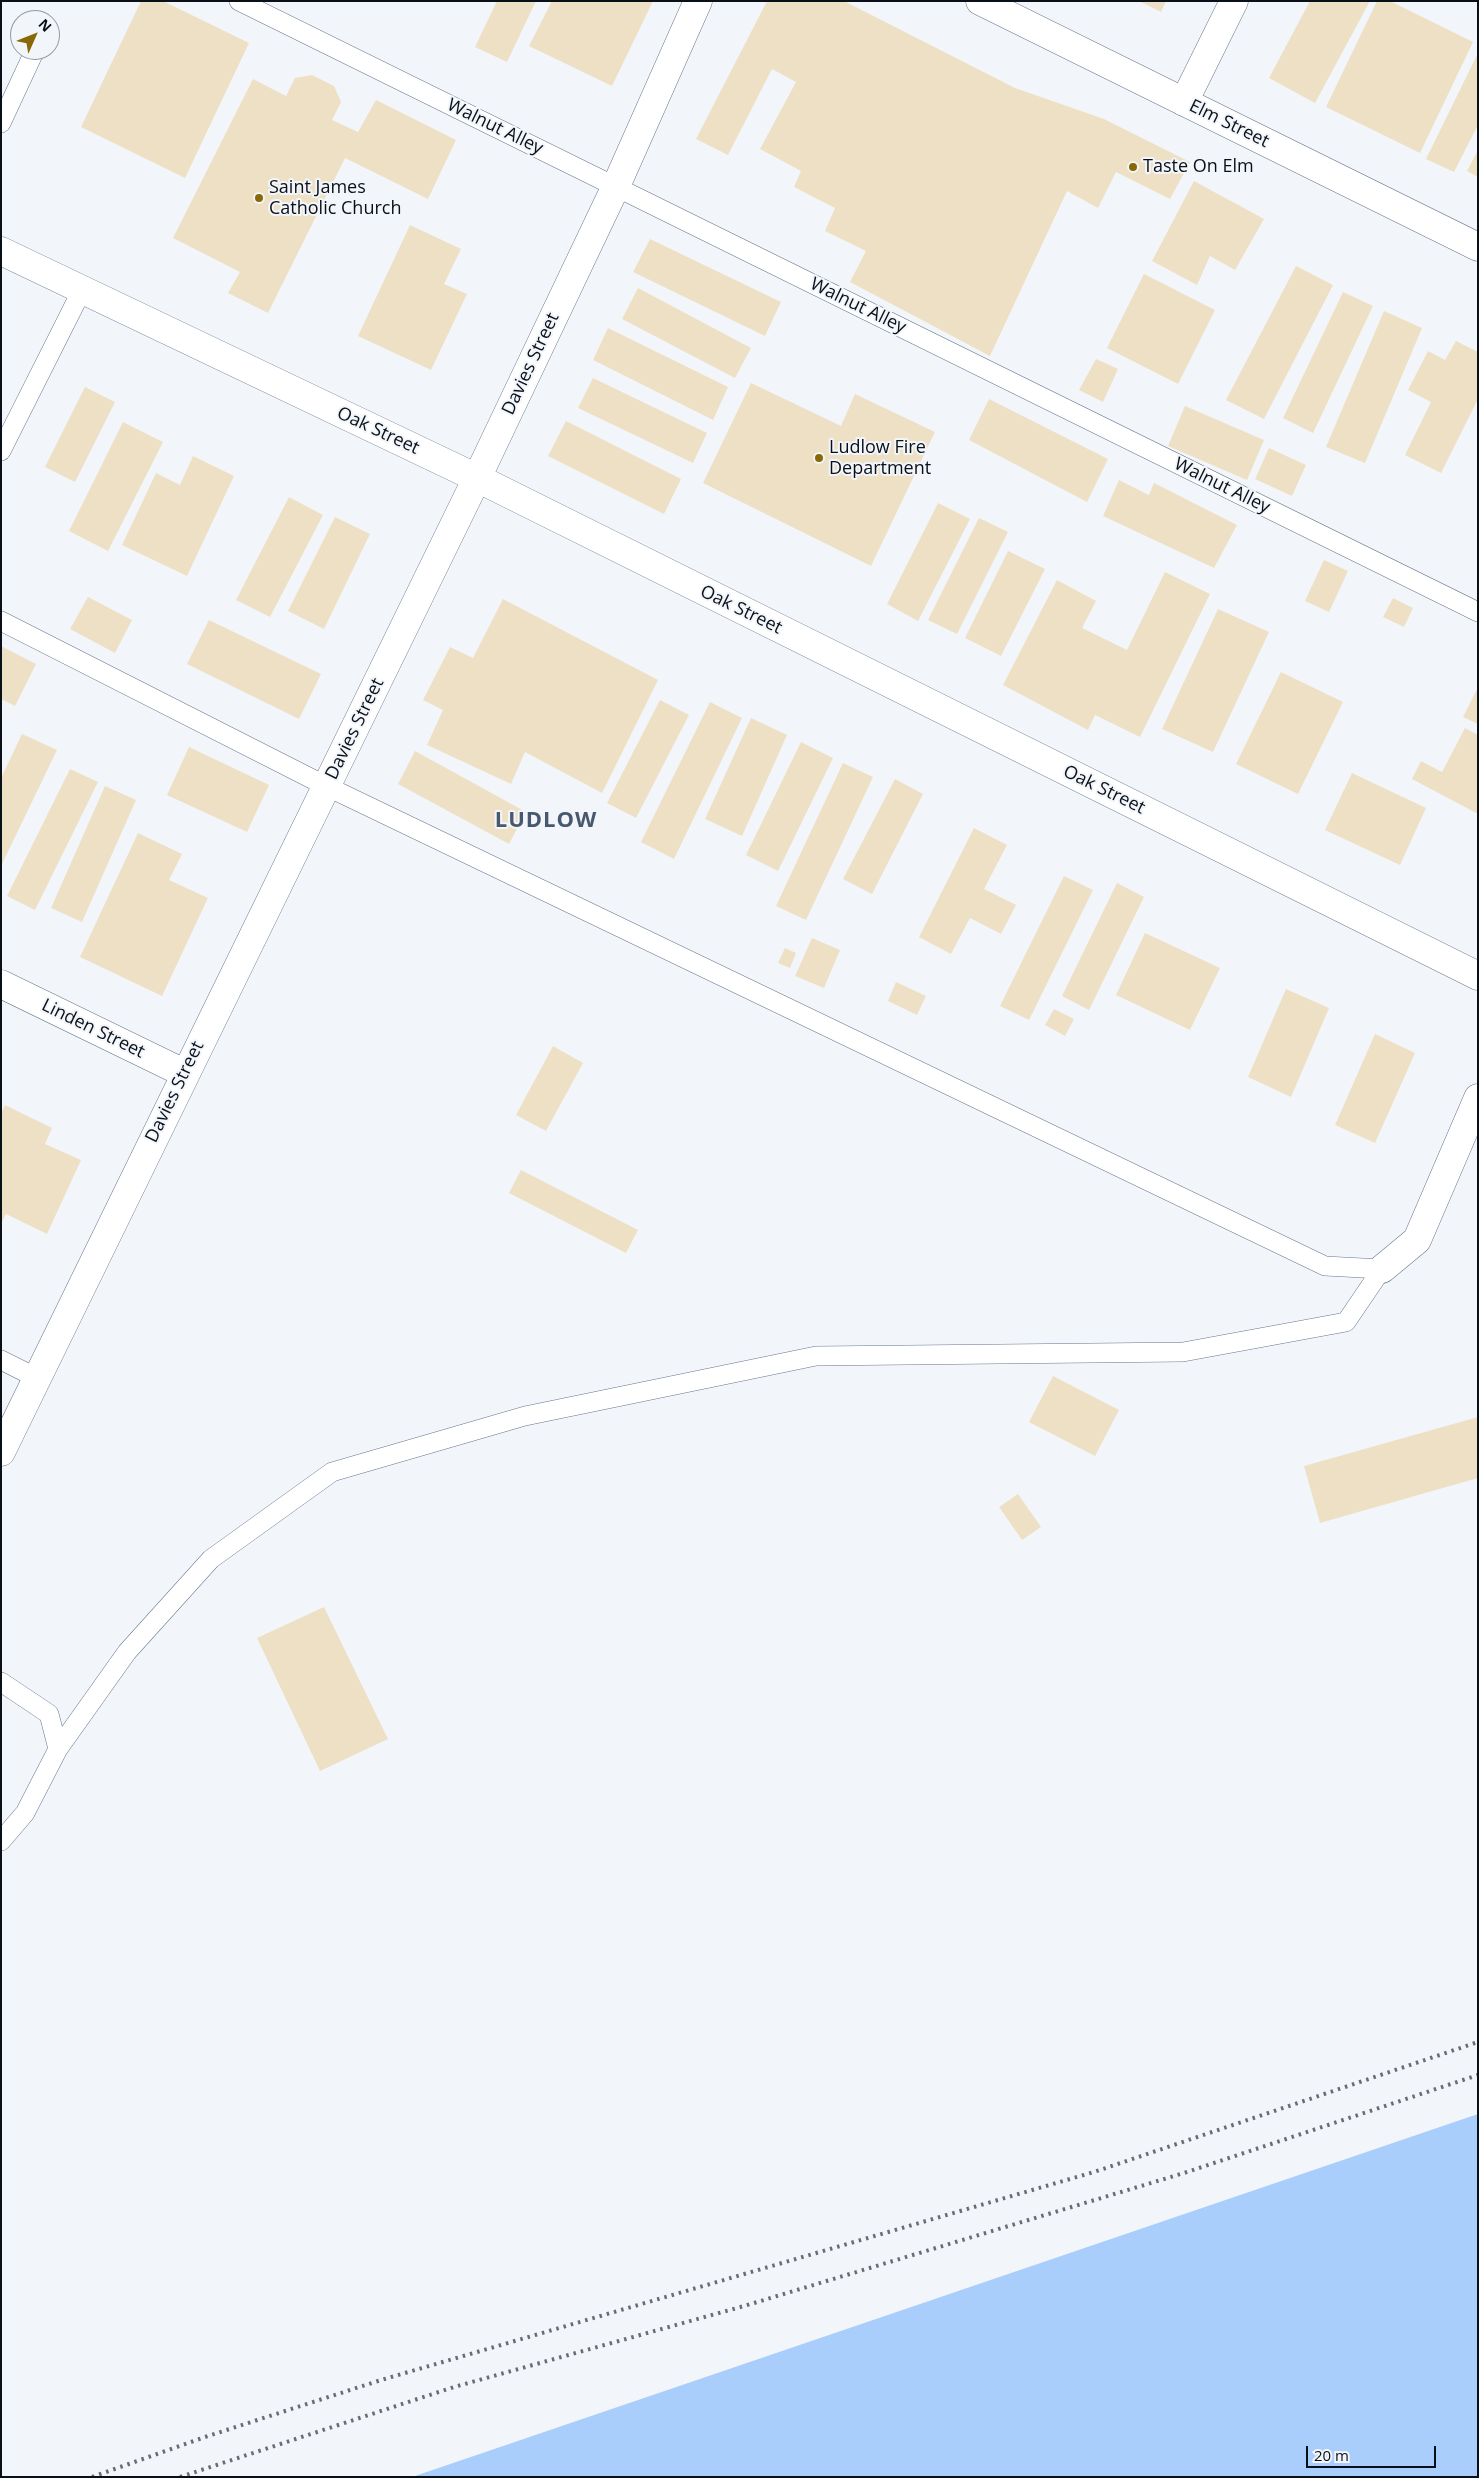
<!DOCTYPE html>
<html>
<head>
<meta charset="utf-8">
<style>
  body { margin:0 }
  #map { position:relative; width:1479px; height:2478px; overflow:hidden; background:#f2f6fb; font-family:"Open Sans",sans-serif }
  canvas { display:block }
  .frame { position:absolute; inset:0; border:2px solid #0a1018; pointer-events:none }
  .north { position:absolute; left:10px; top:10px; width:50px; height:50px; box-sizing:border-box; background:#f2f6fb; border:1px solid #959aa0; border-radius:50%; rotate:46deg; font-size:14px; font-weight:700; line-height:20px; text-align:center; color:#0a1018 }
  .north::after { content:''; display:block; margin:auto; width:18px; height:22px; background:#896806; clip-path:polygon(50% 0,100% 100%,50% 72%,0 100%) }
  .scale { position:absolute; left:1306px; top:2446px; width:130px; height:22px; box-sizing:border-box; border:2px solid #0a1018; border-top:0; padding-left:6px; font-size:15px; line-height:18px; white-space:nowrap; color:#0a1018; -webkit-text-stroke:4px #f2f6fb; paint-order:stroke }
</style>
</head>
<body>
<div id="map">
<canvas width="1479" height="2478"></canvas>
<div class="frame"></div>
<div class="north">N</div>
<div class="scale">20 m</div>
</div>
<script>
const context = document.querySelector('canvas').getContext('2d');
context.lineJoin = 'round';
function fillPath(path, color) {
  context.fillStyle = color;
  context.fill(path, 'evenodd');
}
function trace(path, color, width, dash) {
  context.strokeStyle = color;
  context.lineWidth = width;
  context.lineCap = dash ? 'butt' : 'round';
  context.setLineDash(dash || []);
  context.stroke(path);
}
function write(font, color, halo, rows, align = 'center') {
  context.font = font + ' "Open Sans",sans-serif';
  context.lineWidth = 4;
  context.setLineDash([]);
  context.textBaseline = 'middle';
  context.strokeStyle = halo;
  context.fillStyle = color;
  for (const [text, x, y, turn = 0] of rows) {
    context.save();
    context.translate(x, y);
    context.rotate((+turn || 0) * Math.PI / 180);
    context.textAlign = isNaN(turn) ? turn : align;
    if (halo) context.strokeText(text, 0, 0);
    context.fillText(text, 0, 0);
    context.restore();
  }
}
fillPath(new Path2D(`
  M1478 2114V2477H412Z`), '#a9cefc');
fillPath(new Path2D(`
  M141 1H163L249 43 185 178 81 127Z
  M497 1H536L507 62 475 47Z
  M552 1H653L612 86 529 46Z
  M767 1H844L1015 88 1104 119 1190 162 1170 199 1116 172 1098 208 1067 191 990 356 850 282 866 251 825 231 835 208 794 187 801 171 760 149 796 82 772 69 728 155 696 139Z
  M1139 1H1166L1161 12Z
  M1310 1H1370L1315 103 1269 78Z
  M1377 1H1390L1473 42 1420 153 1326 107Z
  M1478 53V125L1454 172 1426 159Z
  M312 75 334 86 341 102 332 120 358 132 376 100 456 140 428 199 345 158 268 313 228 293 240 272 173 238 253 79 286 96 295 78Z
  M1478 150V177L1467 171Z
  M1194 181 1264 219 1235 270 1210 256 1197 285 1152 261Z
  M410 225 461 249 444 284 467 294 431 370 358 336Z
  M650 239 781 302 765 336 633 272Z
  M1296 266 1333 285 1264 419 1226 400Z
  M1144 274 1215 310 1178 384 1107 348Z
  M638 288 751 348 735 378 622 319Z
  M1343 292 1373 306 1313 433 1283 418Z
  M1384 311 1422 328 1365 463 1326 447Z
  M608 328 728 387 713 420 593 360Z
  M1456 341 1478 352V399L1441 473 1405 455 1431 402 1408 390 1428 351 1445 360Z
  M1096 359 1118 369 1103 402 1079 390Z
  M593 378 707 433 693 463 578 408Z
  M751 383 841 426 855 394 935 432 871 566 703 483Z
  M85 387 115 402 75 482 45 467Z
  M989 399 1108 459 1087 502 969 440Z
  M1185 406 1264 440 1247 480 1168 446Z
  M566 421 681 479 664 514 548 456Z
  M123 422 163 442 108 551 69 531Z
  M1269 448 1306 465 1292 496 1255 479Z
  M193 456 234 476 187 576 122 545 156 473 180 485Z
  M1119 480 1149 495 1154 483 1237 525 1214 568 1103 516Z
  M289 497 323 515 270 617 236 600Z
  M938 503 970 519 918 621 887 604Z
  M335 517 370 534 324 629 288 611Z
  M979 518 1008 532 957 634 928 620Z
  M1008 551 1045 569 1001 656 965 638Z
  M1324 560 1348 571 1329 612 1305 601Z
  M1165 572 1210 594 1140 737 1095 715 1088 730 1003 685 1057 580 1096 601 1082 628 1127 650Z
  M88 597 132 620 115 653 70 629Z
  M1393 598 1413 608 1404 627 1383 617Z
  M503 599 658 680 602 793 525 752 511 784 427 745 443 710 423 700 450 647 473 658Z
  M1218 609 1269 632 1213 752 1162 729Z
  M209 620 321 674 299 719 187 664Z
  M1 646 36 664 15 706 1 699Z
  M1281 672 1343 702 1298 794 1236 764Z
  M1476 691H1478V724L1463 717Z
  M660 700 689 715 636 818 607 803Z
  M710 702 742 718 674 859 641 842Z
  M751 718 787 735 742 836 705 819Z
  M1465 728 1478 735V814L1412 779 1421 761 1442 772Z
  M22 734 57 750 1 866V778Z
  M801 742 833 758 778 871 746 855Z
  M189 747 269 785 247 832 167 795Z
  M415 751 526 812 509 844 398 784Z
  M843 763 873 777 806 920 776 906Z
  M70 769 98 782 35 910 7 896Z
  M1352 773 1426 808 1400 865 1325 830Z
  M895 779 923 794 872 894 843 879Z
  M105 786 136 800 82 922 51 908Z
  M974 828 1007 845 984 889 1016 905 1001 934 970 918 951 954 919 937Z
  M138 833 182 854 169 880 208 898 162 996 80 957Z
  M1064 876 1093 890 1029 1020 1000 1006Z
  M1117 883 1144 897 1089 1010 1062 996Z
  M1145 933 1220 968 1190 1030 1116 995Z
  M812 938 840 950 824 988 795 976Z
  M785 948 796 953 790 968 778 963Z
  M896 982 926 996 917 1015 888 1001Z
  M1286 989 1329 1008 1291 1097 1248 1077Z
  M1054 1009 1074 1019 1065 1036 1045 1025Z
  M1375 1034 1415 1053 1375 1143 1335 1125Z
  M553 1046 583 1063 546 1131 516 1115Z
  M5 1105 52 1128 45 1144 81 1160 47 1234 6 1214 1 1224V1113Z
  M521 1170 638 1230 626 1253 509 1193Z
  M1053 1376 1119 1410 1095 1456 1029 1422Z
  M1478 1417V1478L1320 1523 1304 1466Z
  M1018 1494 1041 1527 1022 1540 999 1507Z
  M324 1607 388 1739 320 1771 257 1638Z`), '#ede0c5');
const lane = new Path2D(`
  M239 1 1478 612
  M1 123 35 50
  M1 451 82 290
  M1 621 326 786 1325 1266 1382 1269
  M1 1360 37 1378
  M1 1682 49 1714 58 1749
  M1 1841 25 1813 58 1749 127 1652 211 1559 332 1472 525 1416 816 1356 1183 1352 1346 1322 1382 1269`);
const street = new Path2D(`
  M1184 102 1234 1
  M1 251 477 478 1478 976
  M1 984 184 1073
  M1382 1269 1417 1240 1478 1098
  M1 1452 477 478 616 186 698 1`);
const secondary = new Path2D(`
  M980 1 1478 247`);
trace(lane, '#67788d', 20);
trace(street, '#67788d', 29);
trace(secondary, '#67788d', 29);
trace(lane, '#fff', 19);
trace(street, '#fff', 28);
trace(secondary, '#fff', 28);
trace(new Path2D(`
  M92 2477 208 2436 381 2380 1094 2172 1478 2042
  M180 2477 454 2387 744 2306 1184 2173 1478 2075`), '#686d74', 4, [2.5, 5]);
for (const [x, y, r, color] of [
  [1133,167,5,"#896806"],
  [259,198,5,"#896806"],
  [819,458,5,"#896806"]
]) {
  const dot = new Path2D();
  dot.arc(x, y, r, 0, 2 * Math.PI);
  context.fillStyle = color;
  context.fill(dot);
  trace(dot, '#f2f6fb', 2);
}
write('18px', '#0a1018', '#f2f6fb', [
  ["Elm Street",1229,124,26],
  ["Walnut Alley",495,127,26],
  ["Walnut Alley",858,306,26],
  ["Davies Street",531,364,-65],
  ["Oak Street",378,431,25],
  ["Walnut Alley",1222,486,26],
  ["Oak Street",741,610,26],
  ["Davies Street",355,729,-64],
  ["Oak Street",1104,790,26],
  ["Linden Street",93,1029,26],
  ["Davies Street",175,1092,-64]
]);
write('18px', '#0a1018', '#f2f6fb', [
  ["Taste On Elm",1143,167],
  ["Saint James",269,188],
  ["Catholic Church",269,209],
  ["Ludlow Fire",829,448],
  ["Department",829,469]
], 'left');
context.letterSpacing = '1px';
write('bold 22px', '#49596d', '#f2f6fb', [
  ["LUDLOW",546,821]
]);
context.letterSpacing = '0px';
</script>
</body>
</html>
